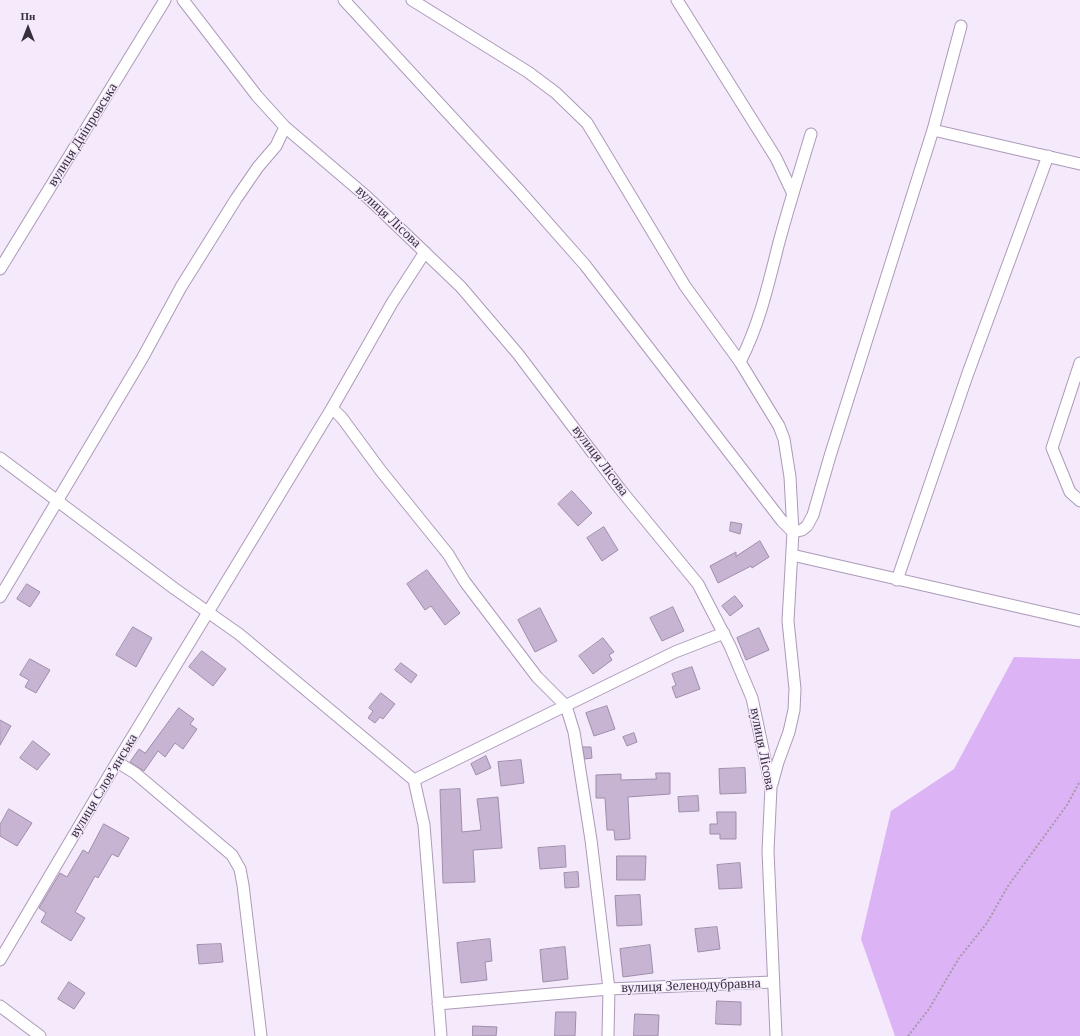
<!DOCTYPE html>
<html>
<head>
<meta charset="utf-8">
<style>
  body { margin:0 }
  #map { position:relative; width:1080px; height:1036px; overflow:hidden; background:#f5e9fc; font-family:"Times New Roman",serif }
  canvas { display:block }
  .north { position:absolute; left:8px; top:8px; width:40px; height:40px; -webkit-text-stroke:3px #f5e9fc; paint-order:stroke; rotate:0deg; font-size:11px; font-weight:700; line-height:16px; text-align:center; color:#37303c }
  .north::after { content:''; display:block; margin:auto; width:14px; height:18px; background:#37303c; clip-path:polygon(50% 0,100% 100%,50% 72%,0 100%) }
</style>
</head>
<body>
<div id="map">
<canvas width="1080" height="1036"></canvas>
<div class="north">Пн</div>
</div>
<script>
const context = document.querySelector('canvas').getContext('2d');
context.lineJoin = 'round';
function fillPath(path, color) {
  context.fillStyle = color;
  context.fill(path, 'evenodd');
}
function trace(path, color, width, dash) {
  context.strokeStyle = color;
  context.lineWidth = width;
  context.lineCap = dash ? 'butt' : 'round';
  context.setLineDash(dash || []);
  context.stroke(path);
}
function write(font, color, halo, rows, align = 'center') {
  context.font = font + ' "Times New Roman",serif';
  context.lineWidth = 3;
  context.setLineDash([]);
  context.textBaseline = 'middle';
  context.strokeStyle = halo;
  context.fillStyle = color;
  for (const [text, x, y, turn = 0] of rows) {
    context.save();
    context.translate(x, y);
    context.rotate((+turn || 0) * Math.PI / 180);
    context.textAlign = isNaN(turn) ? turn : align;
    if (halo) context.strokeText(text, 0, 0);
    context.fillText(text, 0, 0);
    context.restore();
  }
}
fillPath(new Path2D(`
  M1014 657 1080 659V1036H895L861 939 891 811 954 769Z`), '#dcb3f5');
const building = new Path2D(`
  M572 491 592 513 578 526 558 504Z
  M731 522 742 524 740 534 730 531Z
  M604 527 618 550 602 561 587 538Z
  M760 541 769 557 752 568 751 566 718 583 710 566 736 552V556Z
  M427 570 460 613 445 625 431 606 425 610 407 584Z
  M27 584 40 592 30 607 17 599Z
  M735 596 743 606 730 616 722 606Z
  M673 607 684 631 662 641 650 618Z
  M540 608 557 641 535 652 518 620Z
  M133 627 152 638 136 667 116 655Z
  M759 628 769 650 746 660 737 638Z
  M603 638 614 652 609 655 612 660 593 674 579 656Z
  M202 651 226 669 213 686 189 667Z
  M30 659 50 670 36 693 25 687 29 680 20 675Z
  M401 663 417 675 411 683 395 670Z
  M692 667 700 689 676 698 672 687 676 685 672 674Z
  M381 693 395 704 383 719 380 717 375 723 368 718 373 711 369 708Z
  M607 706 615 729 594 736 586 713Z
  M179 708 194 719 190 724 197 729 183 749 175 743 165 757 158 751 144 771 130 762 139 749 145 753Z
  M0 720 11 726 0 745Z
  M634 733 637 742 627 746 623 737Z
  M33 741 50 754 37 770 20 758Z
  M583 747H591L592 758 585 759Z
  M486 756 491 768 476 775 471 764Z
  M521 760 524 783 501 786 498 762Z
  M745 768 746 793 720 794 719 769Z
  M656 773H670V794L628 797 630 839 615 840 614 830H607L605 798H596V775L621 774V780L656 779Z
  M460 789 462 832 481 830 477 799 498 797 502 848 473 850 475 882 443 883 440 790Z
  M698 796 699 811 679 812 678 797Z
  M9 809 32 823 17 846 0 836V825Z
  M717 812H736V839H720V834H710V824H717Z
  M104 824 129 838 118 857 112 854 98 878 95 876 75 912 85 918 71 941 41 922 46 913 39 908 60 873 67 877 83 850 88 853Z
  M565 846 566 867 540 869 538 848Z
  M617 856H646L645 880H617Z
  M740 863 742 888 719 889 717 865Z
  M578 872 579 887 565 888 564 873Z
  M640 895 642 925 617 926 615 896Z
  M717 927 720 949 698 952 695 929Z
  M490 939 492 961 485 962 487 980 461 983 457 943Z
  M221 944 223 962 199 964 197 945Z
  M650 945 653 973 623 977 620 949Z
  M565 947 568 979 543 982 540 950Z
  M69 982 85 993 74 1009 58 999Z
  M717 1001 741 1002V1025L716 1024Z
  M556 1012H576L575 1036H555Z
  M635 1014 659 1015 658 1036H634Z
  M473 1026 497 1027 496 1036H473Z`);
fillPath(building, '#c6b4d2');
trace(building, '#9f8daa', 1);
const street = new Path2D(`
  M183 0 257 96 285 127 367 197 461 287 518 354 620 489 698 584 730 646 752 698 771 787 768 851 776 1036
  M344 0 517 188 585 265 782 521 793 532 802 530 807 526 813 515 830 456 933 130 961 26
  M412 0 528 72 556 93 587 123 685 286 740 362 779 426 784 439 790 477 793 532 788 621 795 689 794 710 789 732 778 762 772 784
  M677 0 776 158 793 194
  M933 130 1080 164
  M425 252 392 303 332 408 342 418 381 471 448 554 465 582 537 677 566 706 574 732 591 840 609 989 608 1036
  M0 269 165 0
  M740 362C759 325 768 286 778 246 788 208 800 171 811 134
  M1080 363 1052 448 1070 492 1080 501
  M0 458 175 589 239 634 414 780 424 825 441 1036
  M792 555 1080 621
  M897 580 968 373 1048 156
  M0 597 143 357 181 287 236 199 258 167 276 146 285 127
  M117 762 135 773 232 855 240 869 243 885 261 1036
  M414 780 675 652 724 633
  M0 960 117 762 332 408
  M438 1004 609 989 772 982
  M0 1006 40 1036`);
trace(street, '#ac9ab8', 13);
trace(new Path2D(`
  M908 1036 929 1009 959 958 987 923 1008 886 1067 805 1080 781`), '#a49aaa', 2, [2, 2]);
trace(street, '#fff', 11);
write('14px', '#37303c', '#f5e9fc', [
  ["вулиця Дніпровська",83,135,-58],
  ["вулиця Лісова",388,217,43],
  ["вулиця Лісова",600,461,53],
  ["вулиця Лісова",762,749,79],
  ["вулиця Словʼянська",104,786,-59],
  ["вулиця Зеленодубравна",691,986,-2]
]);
</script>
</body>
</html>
